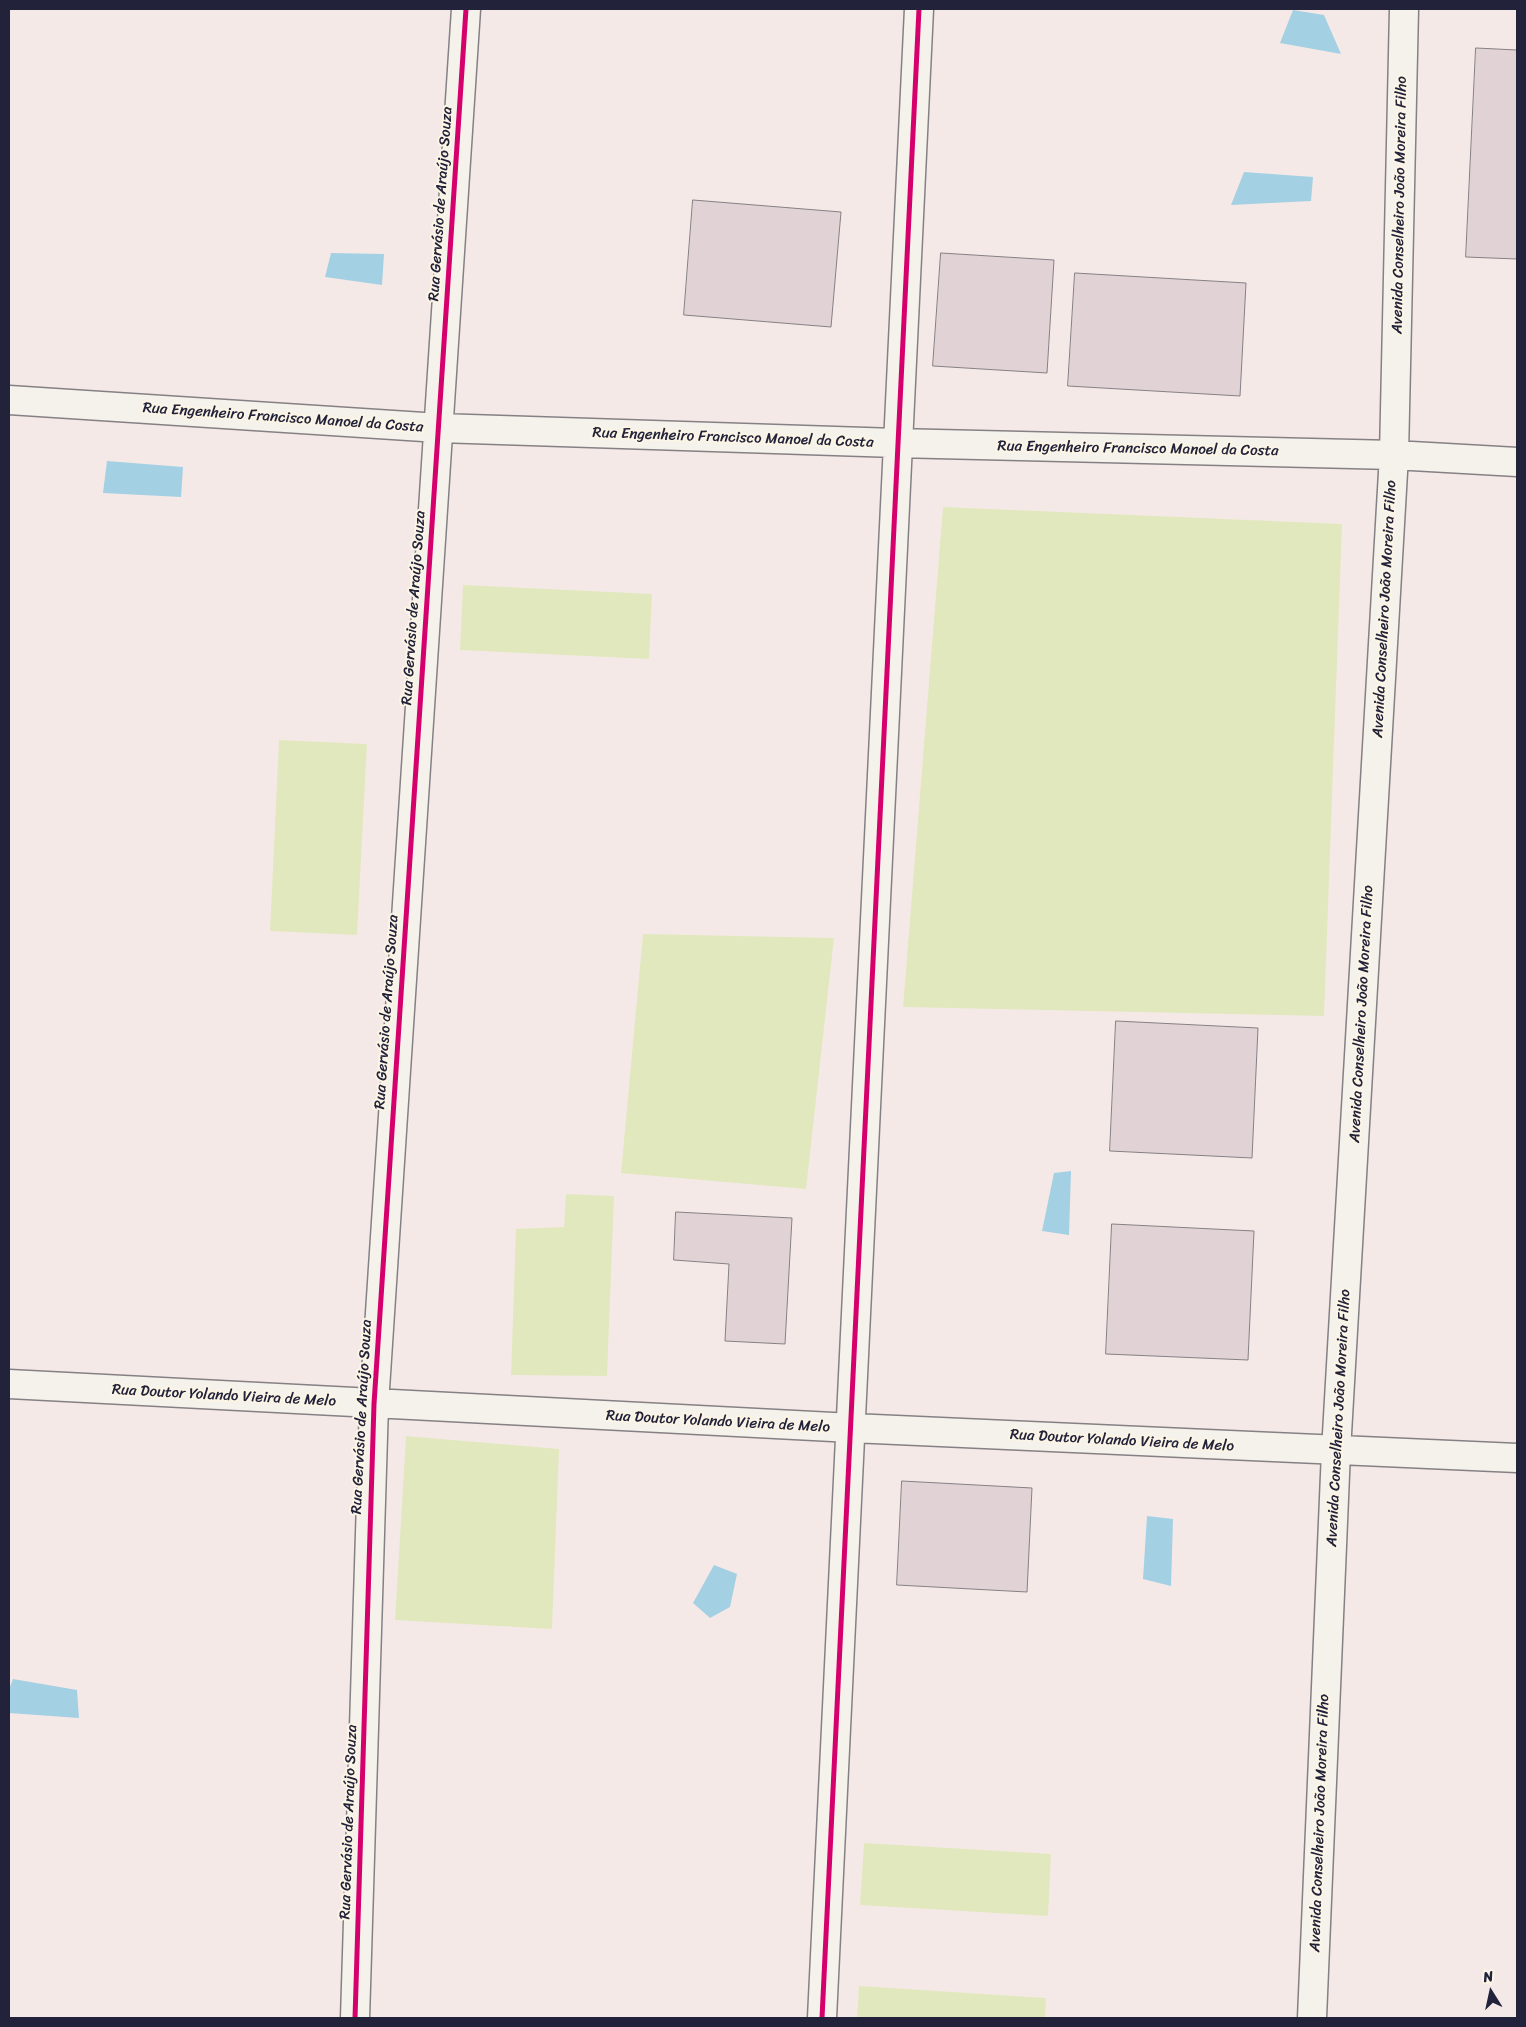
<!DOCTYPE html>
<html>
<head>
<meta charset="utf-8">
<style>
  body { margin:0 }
  #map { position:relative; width:1526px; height:2027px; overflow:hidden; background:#f5e9e7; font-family:Sriracha,sans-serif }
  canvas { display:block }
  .frame { position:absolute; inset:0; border:10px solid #22223b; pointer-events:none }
  .north { position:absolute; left:1466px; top:1967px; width:50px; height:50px; -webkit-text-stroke:4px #fcf5e5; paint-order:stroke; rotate:350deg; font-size:14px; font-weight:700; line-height:20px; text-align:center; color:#22223b }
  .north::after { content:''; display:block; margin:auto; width:18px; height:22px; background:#22223b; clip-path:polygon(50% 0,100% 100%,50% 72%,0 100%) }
</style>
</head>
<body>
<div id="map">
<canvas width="1526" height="2027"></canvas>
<div class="frame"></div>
<div class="north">N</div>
</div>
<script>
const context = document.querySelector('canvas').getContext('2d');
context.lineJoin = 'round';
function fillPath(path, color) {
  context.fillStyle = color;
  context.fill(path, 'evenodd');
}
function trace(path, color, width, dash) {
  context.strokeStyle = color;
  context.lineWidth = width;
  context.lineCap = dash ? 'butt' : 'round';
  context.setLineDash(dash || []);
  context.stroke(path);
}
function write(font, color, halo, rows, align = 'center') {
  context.font = font + ' Sriracha,sans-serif';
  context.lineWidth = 4;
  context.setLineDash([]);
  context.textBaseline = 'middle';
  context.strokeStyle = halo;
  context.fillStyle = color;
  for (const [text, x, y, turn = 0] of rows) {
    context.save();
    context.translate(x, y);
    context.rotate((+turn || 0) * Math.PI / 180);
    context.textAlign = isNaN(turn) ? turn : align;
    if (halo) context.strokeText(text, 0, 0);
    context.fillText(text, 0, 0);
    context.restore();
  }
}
fillPath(new Path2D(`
  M943 507 1342 524 1324 1016 903 1007Z
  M463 585 652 594 649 659 460 650Z
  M279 740 367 744 357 935 270 931Z
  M643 934 834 938 806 1189 621 1173Z
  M566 1194 614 1196 607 1376 511 1375 516 1229 564 1227Z
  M406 1436 559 1449 552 1629 395 1620Z
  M864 1843 1051 1854 1048 1916 860 1905Z
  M859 1986 1046 1998 1045 2018H857Z`), '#e2e8be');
fillPath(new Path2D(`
  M1293 10 1324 15 1341 54 1280 43Z
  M1244 172 1313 177 1311 201 1231 205Z
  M331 253 384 254 382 285 325 277Z
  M107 461 183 467 181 497 103 493Z
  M1071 1171 1069 1235 1042 1231 1054 1173Z
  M1147 1516 1173 1519 1171 1586 1143 1579Z
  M714 1565 737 1574 730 1607 710 1618 693 1603Z
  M13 1679 77 1690 79 1718 9 1713V1689Z`), '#a4d0e4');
const building = new Path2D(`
  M1476 48 1517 50V259L1466 257Z
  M693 200 841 212 831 327 684 315Z
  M941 253 1054 260 1047 373 933 366Z
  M1075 273 1246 283 1240 396 1068 386Z
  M1116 1021 1258 1028 1252 1158 1110 1151Z
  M676 1212 792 1218 785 1344 725 1341 729 1264 674 1260Z
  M1112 1224 1254 1231 1248 1360 1106 1354Z
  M902 1481 1032 1488 1027 1592 897 1585Z`);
fillPath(building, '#e1d2d6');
trace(building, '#858084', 1);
const minor = new Path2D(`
  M9 400 439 428 896 443 1394 455 1517 462
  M9 1384 852 1428 1517 1458
  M355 2018 374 1404 466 9
  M822 2018C856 1348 883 678 919 9
  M1312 2018 1336 1451 1394 455 1404 9`);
trace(minor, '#858084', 31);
trace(minor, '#f5f1eb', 28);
trace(new Path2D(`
  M355 2018 374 1404 466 9
  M822 2018C856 1348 883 678 919 9`), '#d6006c', 5);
write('15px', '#22223b', '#fcf5e5', [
  ["Rua Gervásio de Araújo Souza",441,204,-86],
  ["Avenida Conselheiro João Moreira Filho",1400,205,-89],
  ["Rua Engenheiro Francisco Manoel da Costa",283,418,4],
  ["Rua Engenheiro Francisco Manoel da Costa",733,438,2],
  ["Rua Engenheiro Francisco Manoel da Costa",1138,449,1],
  ["Rua Gervásio de Araújo Souza",414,608,-86],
  ["Avenida Conselheiro João Moreira Filho",1385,609,-87],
  ["Rua Gervásio de Araújo Souza",387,1012,-86],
  ["Avenida Conselheiro João Moreira Filho",1362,1014,-87],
  ["Rua Doutor Yolando Vieira de Melo",224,1396,3],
  ["Rua Gervásio de Araújo Souza",362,1417,-87],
  ["Avenida Conselheiro João Moreira Filho",1339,1418,-87],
  ["Rua Doutor Yolando Vieira de Melo",718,1422,3],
  ["Rua Doutor Yolando Vieira de Melo",1122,1441,3],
  ["Rua Gervásio de Araújo Souza",349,1822,-88],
  ["Avenida Conselheiro João Moreira Filho",1320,1823,-88]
]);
</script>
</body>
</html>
